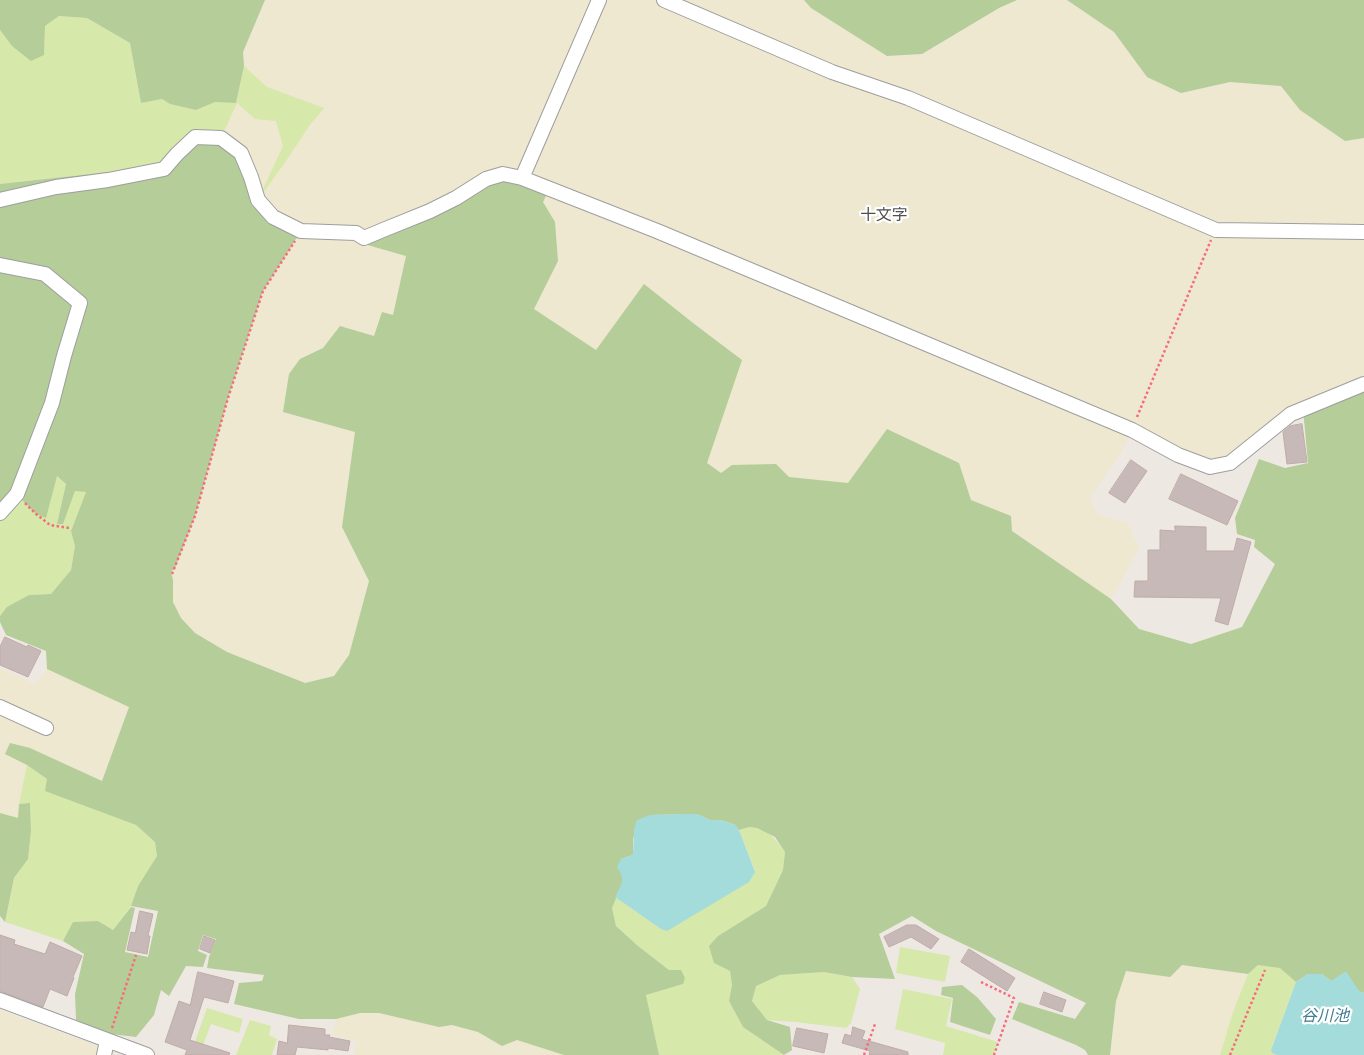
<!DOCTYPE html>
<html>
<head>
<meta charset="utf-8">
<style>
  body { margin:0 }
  canvas { display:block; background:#eee8e3 }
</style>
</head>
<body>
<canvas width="1364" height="1055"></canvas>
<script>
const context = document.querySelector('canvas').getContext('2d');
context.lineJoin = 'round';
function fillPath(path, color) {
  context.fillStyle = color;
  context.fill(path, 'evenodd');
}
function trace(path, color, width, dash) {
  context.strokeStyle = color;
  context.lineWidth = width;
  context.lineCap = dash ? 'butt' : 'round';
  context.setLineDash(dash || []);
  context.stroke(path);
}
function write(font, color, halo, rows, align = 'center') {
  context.font = font + ' Manrope,"Noto Sans JP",sans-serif';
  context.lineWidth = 4.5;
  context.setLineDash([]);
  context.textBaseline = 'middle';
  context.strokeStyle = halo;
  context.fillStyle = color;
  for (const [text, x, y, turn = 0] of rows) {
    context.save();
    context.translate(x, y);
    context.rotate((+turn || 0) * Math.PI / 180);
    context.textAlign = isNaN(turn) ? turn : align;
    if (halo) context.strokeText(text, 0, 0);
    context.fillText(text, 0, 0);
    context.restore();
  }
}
fillPath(new Path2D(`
  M265 0H804L811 8 887 56 921 55 999 8 1017 0H1067L1114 32 1147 77 1181 93 1230 82 1282 86 1300 110 1345 141 1364 138V384L1291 414 1230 463 1210 467 1132 430 1121 453 1090 498 1098 515 1128 523 1139 549 1111 599 1012 531 1011 516 971 500 959 463 887 429 849 483 789 477 721 473 706 463 742 360 693 323 596 350 533 308 558 261 555 222 543 202 364 244 406 256 393 315 374 336 340 326 323 348 300 359 284 412 355 432 342 527 369 581 349 655 334 676 305 683 227 652 195 633 181 618 173 602V580L171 572 175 568 195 516 228 398 263 291 301 231 273 217 221 138 236 103 255 119 276 121 283 146 260 196 309 126 323 108 267 87 244 66 243 52Z
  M0 668 35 684 47 669 129 706 102 781 30 748 10 743 5 754 27 765 19 804 18 818 0 813Z
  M1182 965 1248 974 1233 1012 1220 1055H1110L1116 1001 1126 971 1170 976Z
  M0 1009 18 1017 100 1046 97 1055H0Z
  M360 1013H379L439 1027 452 1025 478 1032 502 1046 517 1040 564 1055H354L358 1042 332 1035 336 1019Z`), '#ede8cf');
fillPath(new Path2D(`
  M59 16 87 18 130 43 141 103 162 99 170 104 196 110 215 102 236 103 244 66 267 87 324 108 309 126 288 158 258 200 283 146 276 121 255 119 237 103 221 138 164 169 145 168 0 184V30L12 46 44 55 45 26Z
  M57 475 66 484 57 524H63L75 491 86 492 71 531 75 546 71 570 51 594 29 595 0 616V514Z
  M27 765 47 779 46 791 136 825 155 842 157 856 138 886 131 906 113 930 98 921 74 922 63 941 5 922 14 878 28 859 31 831 30 803 19 804Z
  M749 827C768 829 775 838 785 852L783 870 766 906 718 936 714 963 730 971 732 985 729 1001 743 1027 784 1055H659L646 995 683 984 681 970H669L638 946 616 926 612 908 615 897 661 929 755 871 739 830Z
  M900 947 950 956 945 982 896 973Z
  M1258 965 1280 967 1296 982 1271 1049 1272 1053 1277 1055H1220L1233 1012 1248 974Z
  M824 972 852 977 860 989 851 1023 846 1028 795 1022 767 1020 752 1001 755 986 780 975Z
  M903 989 952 999 946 1026 998 1042 994 1055H943L945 1043 895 1029Z
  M207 1008 243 1019 239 1033 211 1024 201 1051 193 1047Z
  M250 1020 271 1026 269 1035 277 1039 272 1055H236Z`), '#d6e8aa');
fillPath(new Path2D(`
  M0 0H265L243 52 244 66 236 103 215 102 196 110 170 104 162 99 141 103 130 43 87 18 59 16 45 26 44 55 31 61 12 46 0 30Z
  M804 0H1017L999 8 922 54 887 56 811 8Z
  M1067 0H1364V138L1345 141 1300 110 1281 86 1230 82 1181 93 1147 77 1114 32Z
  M195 137 221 138 241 153 258 200 301 231 263 291 228 398 195 516 175 568 171 572 173 580V602L181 618 195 633 227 652 305 683 334 676 349 655 369 581 342 527 355 432 283 412 289 374 300 359 323 348 340 326 374 336 382 312 393 315 406 256 364 244 503 174 549 189 543 202 555 222 558 261 534 309 596 350 644 284 693 323 742 360 707 463 721 473 732 465 776 464 789 477 848 483 887 429 959 463 971 500 1011 516 1012 531 1111 599 1139 629 1191 644 1242 627 1275 564 1254 547 1255 540 1237 534 1235 518 1259 459 1285 468 1308 463 1303 409 1364 384V993L1331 981 1322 974H1308L1296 982 1280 968 1258 965 1248 974 1182 965 1170 977 1126 971 1116 1001 1110 1055H1088L1085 1050 1076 1045 1012 1019 1019 1002 1075 1019 1086 1003 936 931 912 916 879 934 895 979 852 977 824 972 780 975 756 986 752 1001 767 1020 790 1027 792 1050 784 1055 743 1027 729 1001 732 985 730 971 714 963 709 946 718 936 766 906 783 870 785 852 775 837 757 828 749 827 739 830 735 825 721 820H710L697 814 650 815 633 838V855L621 859 623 881 612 908 616 926 638 946 669 970H681L685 978 683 984 646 995 659 1055H564L517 1040 502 1046 478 1032 452 1025 439 1027 379 1013H360L336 1019H299L234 1004 239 983 262 981 264 975 207 968 209 957 216 939 203 935 198 951 207 955 203 967 186 966 169 996 161 990 154 1015 136 1037 103 1033 76 1020 75 994 84 954 63 941 73 922 98 921 113 930 131 907 135 908 125 952 148 957 158 911 131 906 138 886 157 856 155 842 136 825 45 791 47 779 27 765 5 754 10 743 30 748 102 781 129 707 47 669 46 651 6 635 0 622V616L7 607 29 595 51 594 71 570 75 546 71 531 86 492 75 491 63 524H57L66 484 57 476 46 518 36 514 17 495 0 513V184L145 168 164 169Z
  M30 803 31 831 28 859 14 878 5 922 0 916V813L18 818 19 804Z
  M962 985 977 997 996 1019 990 1035 950 1022 953 998 941 995 942 987Z`), '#b4cd99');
fillPath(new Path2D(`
  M684 814H697L710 820H721L735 825 739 830 755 872 749 882 667 931 661 929 615 897C622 883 626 881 617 867L621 859 633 855 634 829 637 820 650 815Z
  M1346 971 1359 991 1364 993V1055H1277L1272 1053 1271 1050 1296 982 1308 974H1322L1331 981Z`), '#a4dbdb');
const building = new Path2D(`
  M1302 424 1307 462 1287 464 1283 432 1290 426Z
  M1131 460 1147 471 1125 503 1109 493Z
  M1181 474 1238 501 1227 525 1169 499Z
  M1175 526 1206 527V551H1234L1237 538 1251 542 1228 625 1215 621 1221 598 1134 597 1135 581H1148V550H1160V530L1175 531Z
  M5 637 27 647 28 645 41 651 28 677 0 665V647Z
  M140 911 153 914 148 936H150L147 954 127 950 131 932 135 933Z
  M907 925H916L939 939 931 949 911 937 889 947 884 937Z
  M0 935 15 940 14 944 45 954 50 942 82 956 73 977 74 978 67 996 50 989 43 1007 0 991Z
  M204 936 215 940 210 953 200 949Z
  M969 949 1015 978 1007 991 961 962Z
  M198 972 234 981 228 1003 204 997 190 1040 230 1053 229 1055H185L187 1050 165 1042 179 1001 190 1005Z
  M1044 992 1066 1000 1062 1012 1040 1004Z
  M289 1025 325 1029V1035H330L329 1037 350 1041 348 1051 328 1048V1050L297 1047 295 1055H277L279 1041 287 1043Z
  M853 1027 865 1031 862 1039 908 1052V1055H869L870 1051 842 1043 845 1034 851 1036Z
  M797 1028 828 1034 824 1053 793 1046Z`);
fillPath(building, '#c6b9b7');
trace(building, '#c0aca6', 1);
const street = new Path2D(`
  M664 0 832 72 908 98 1216 230 1364 232
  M522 178 599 0
  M0 200 56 187 108 180 164 169 177 154 195 137 221 138 241 153 251 177 258 200 273 217 301 231 356 233 364 238 383 230 430 211 456 198 486 179 503 174 522 178 657 231 1132 430 1178 455 1210 467 1230 463 1291 414 1364 384
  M0 265 45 274 80 303 64 356 52 403 17 494 0 513
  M0 707 46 728
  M0 1000 147 1055
  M104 1055 107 1041`);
trace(street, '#9e9e9e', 16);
trace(new Path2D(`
  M1137 417 1211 240
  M25 503 36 514 50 525 69 528
  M172 574 195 516 228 398 263 291 295 241
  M981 982 1014 998 994 1055
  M112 1028 136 955
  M864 1055 875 1024
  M1230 1055 1265 970`), '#f76c7c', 2.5, [2.5, 2.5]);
trace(street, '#fff', 14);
write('16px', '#505050', '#fff', [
  ["十文字",884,216]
]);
write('italic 16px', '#437d94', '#fff', [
  ["谷川池",1325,1017]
]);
</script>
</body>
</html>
